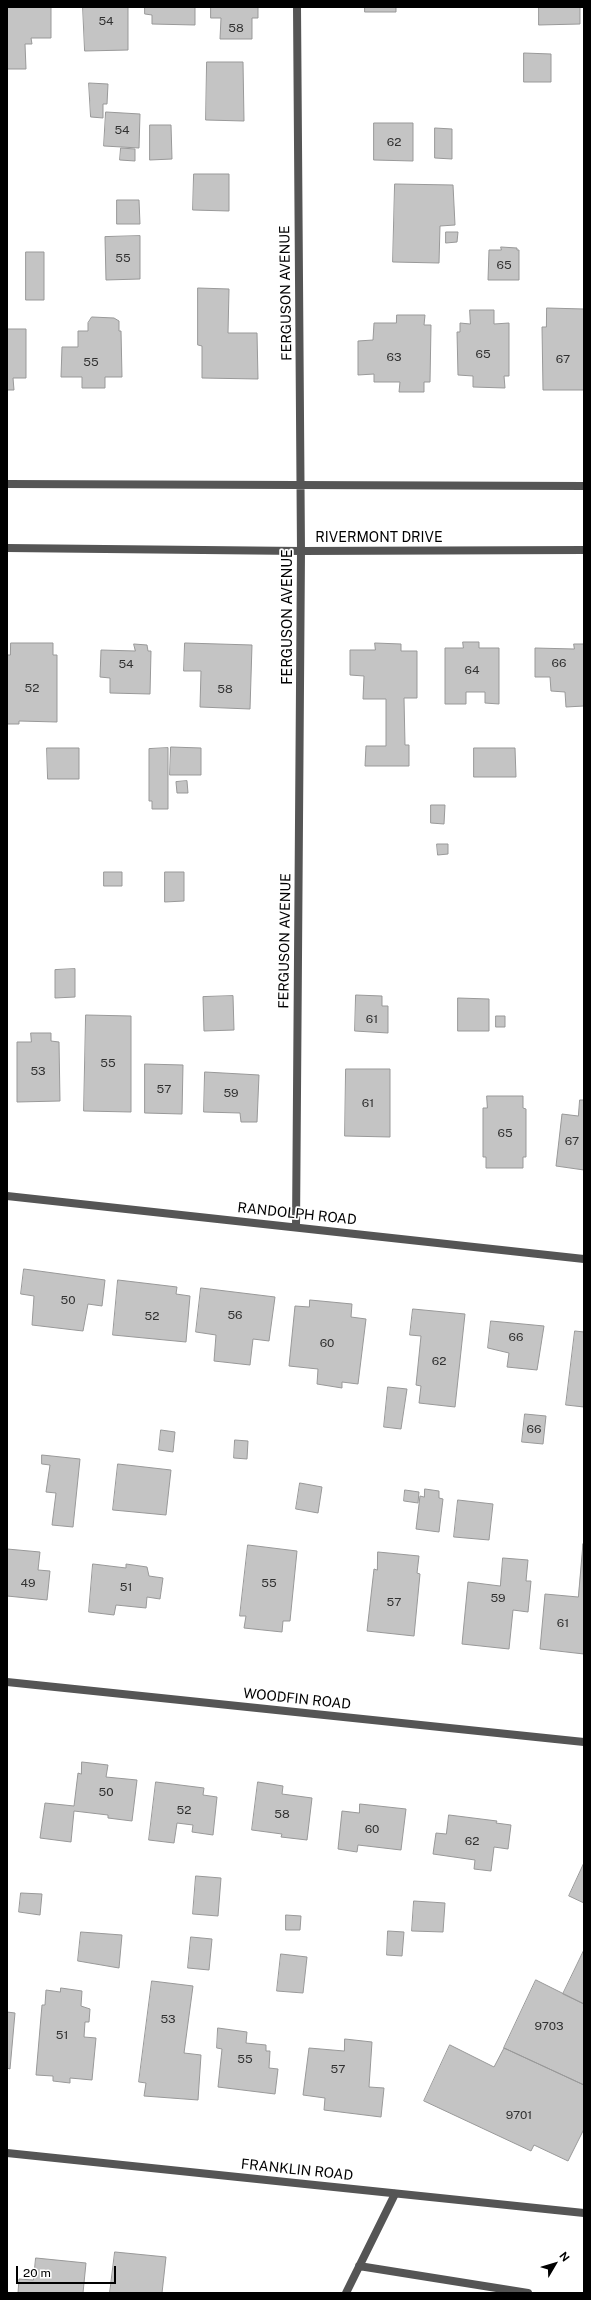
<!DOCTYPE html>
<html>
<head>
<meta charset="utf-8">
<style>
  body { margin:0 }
  #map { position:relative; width:591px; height:2300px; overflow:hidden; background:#fff; font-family:"Public Sans",sans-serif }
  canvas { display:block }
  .frame { position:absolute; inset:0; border:8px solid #000; pointer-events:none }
  .north { position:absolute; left:535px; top:2244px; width:40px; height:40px; -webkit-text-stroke:3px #fff; paint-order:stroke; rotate:52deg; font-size:11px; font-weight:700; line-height:16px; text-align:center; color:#000 }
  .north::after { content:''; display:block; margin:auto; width:14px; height:18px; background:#000; clip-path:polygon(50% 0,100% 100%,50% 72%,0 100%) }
  .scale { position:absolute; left:16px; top:2266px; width:100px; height:18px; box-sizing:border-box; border:2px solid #000; border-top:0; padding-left:5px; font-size:12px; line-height:14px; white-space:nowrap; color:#000; -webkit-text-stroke:3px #fff; paint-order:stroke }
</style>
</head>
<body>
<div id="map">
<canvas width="591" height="2300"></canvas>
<div class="frame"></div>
<div class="north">N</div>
<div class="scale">20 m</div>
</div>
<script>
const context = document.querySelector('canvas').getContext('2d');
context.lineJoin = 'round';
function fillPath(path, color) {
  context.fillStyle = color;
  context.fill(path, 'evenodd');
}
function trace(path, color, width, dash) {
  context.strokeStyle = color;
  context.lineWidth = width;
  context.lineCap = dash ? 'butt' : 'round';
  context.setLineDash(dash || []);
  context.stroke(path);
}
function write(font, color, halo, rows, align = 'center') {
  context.font = font + ' "Public Sans",sans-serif';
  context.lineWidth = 3.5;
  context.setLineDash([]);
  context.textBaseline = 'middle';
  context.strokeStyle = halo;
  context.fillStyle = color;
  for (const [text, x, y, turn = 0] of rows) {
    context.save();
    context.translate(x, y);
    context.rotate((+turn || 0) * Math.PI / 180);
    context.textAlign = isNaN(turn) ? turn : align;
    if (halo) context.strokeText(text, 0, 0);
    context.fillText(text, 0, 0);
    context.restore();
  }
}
const building = new Path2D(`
  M7 7H51V38H31L32 44H25L26 69H7Z
  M83 7H128V50L85 51Z
  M145 7H195V25L152 24V15L145 14Z
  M211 7H258V18H252V39H220L221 18H211Z
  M365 7H396V12H365Z
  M539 7H580V24L539 25Z
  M524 53 551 54V82H524Z
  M207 62H243L244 121 206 120Z
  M89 83 108 84 107 104H103V118L91 117Z
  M106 112 140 114 139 148 104 146Z
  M374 123H413V161L374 160Z
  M150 125H171L172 159 150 160Z
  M435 128 452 129V159L435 158Z
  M121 148 135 149V161L120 160Z
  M194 174H229V211L193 210Z
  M395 184 453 185 455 225 440 226 439 263 393 262Z
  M117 200H139L140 224H117Z
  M446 232H458L457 242 446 243Z
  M140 236V279L106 280 105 237Z
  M501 247 517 248V250H519V280H488L489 250H501Z
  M26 252H44V300H26Z
  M198 288 229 289 228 333H257L258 379 202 378V346L198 345Z
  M547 308 584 309V390H543L542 327H546Z
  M470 310H494V324L509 323V376H504L505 388 473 387V376L458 375 457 332H460V323L470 324Z
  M397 315H425L424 325H431L430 382H424V392H399L400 382H374V374L358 375V341L373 340 374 323H396Z
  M92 317 114 318 119 321V331H121L122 377H105V388H82V377H61L62 347H78V331H88V323Z
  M7 329H26V378H13L14 390H7Z
  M463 642H479V648H499V704L485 703V692H466V704H445V648H463Z
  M11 643H53V655H57V722L19 721V724H7V655H10Z
  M185 643 252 645 250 709 200 707 201 671H184Z
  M375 643 401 644V651H417V698H404L405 745H409V766H365L366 746H386V699H363L364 676 350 675V650H375Z
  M134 644 147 645 148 651H151L150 694 110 693V678L100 677 101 650 135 651Z
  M574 644H584V706L566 707 565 692 551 691 550 677H535V648L574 649Z
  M171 747 201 748V775H170Z
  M47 748H79V779H48Z
  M168 748V809H152V801H149V749Z
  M474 748H515L516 777H474Z
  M187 781 188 793H177L176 782Z
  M431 805H445L444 824 431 823Z
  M437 844H448V854L438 855Z
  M104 872H122V886H104Z
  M165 872H184V901L165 902Z
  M75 969V997L55 998V970Z
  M356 995 382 996V1006H388V1033L355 1031Z
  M233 996 234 1030 204 1031 203 997Z
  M458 998 489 999V1031H458Z
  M86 1015 131 1016V1112L84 1111Z
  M496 1016H505V1027H496Z
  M31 1033H51V1041L59 1042 60 1101 17 1102V1042H31Z
  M145 1064 183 1065 182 1114 145 1113Z
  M346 1069H390V1137L345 1136Z
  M205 1072 259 1075 257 1122H241L240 1113 204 1112Z
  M487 1096H523V1108L526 1109V1157H523V1168H486V1157H483V1108H487Z
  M580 1100H584V1170L556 1166 562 1114 578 1116Z
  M24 1269 105 1280 102 1306 88 1304 83 1331 32 1325 34 1296 21 1294Z
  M118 1280 177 1287 176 1294 190 1296 186 1342 113 1335Z
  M201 1288 275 1297 269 1341 253 1339 250 1365 214 1361 216 1335 196 1332Z
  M310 1300 352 1304 351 1317 366 1319 358 1384 342 1382V1388L317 1384 318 1369 289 1366 295 1306 309 1307Z
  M413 1309 465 1314 455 1407 419 1403 421 1386 416 1385 421 1336 410 1335Z
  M491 1321 544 1326 537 1370 507 1367 509 1353 488 1348Z
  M575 1331 584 1332V1407L566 1405Z
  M388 1387 407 1389 401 1429 384 1427Z
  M525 1414 546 1416 543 1444 522 1442Z
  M161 1430 175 1432 173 1452 159 1450Z
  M235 1440 248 1441 247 1459 234 1458Z
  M42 1455 80 1459 73 1527 52 1525 56 1493 46 1492 50 1465 42 1464Z
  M118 1464 171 1470 166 1515 113 1510Z
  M300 1483 322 1487 318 1513 296 1509Z
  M425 1489 439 1491V1498L443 1499 439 1532 416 1529 420 1496 424 1497Z
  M405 1490 419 1492 418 1503 404 1501Z
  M458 1500 493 1504 489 1540 454 1537Z
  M583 1544 584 1654 540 1649 545 1594 578 1597Z
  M248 1545 297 1551 290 1621H283L282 1632 244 1628 246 1616H240Z
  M7 1549 40 1552 38 1570 50 1571 47 1600 7 1596Z
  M378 1552 419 1556 417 1573 420 1574 414 1636 367 1631 374 1569 377 1570Z
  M503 1558 528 1560 526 1581H531L528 1612 513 1610 509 1649 462 1644 468 1582 500 1586Z
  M93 1564 126 1568V1564L147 1567 149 1576 163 1578 160 1599 147 1597 146 1608 116 1605 114 1615 89 1612Z
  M82 1762 108 1765 106 1777 137 1780 132 1821 108 1818V1815L74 1811 71 1842 40 1838 45 1803 74 1806 78 1773 81 1774Z
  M156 1782 204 1788 203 1795 217 1797 213 1835 192 1832 193 1825 177 1823 174 1843 149 1840Z
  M258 1782 283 1786 282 1794 312 1798 307 1840 281 1837 282 1834 252 1830Z
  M360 1804 406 1809 401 1850 358 1845 357 1852 338 1849 342 1811 359 1813Z
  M449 1815 497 1821 496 1823 511 1825 508 1849 494 1847 491 1871 474 1869 475 1860 433 1854 436 1833 446 1834Z
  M584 1863V1903L569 1896Z
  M196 1876 221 1878 218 1916 193 1914Z
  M21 1893 42 1894 40 1915 19 1912Z
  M414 1901 445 1903 443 1932 412 1931Z
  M286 1915 301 1916 300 1930H286Z
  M388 1931 404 1932 402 1956 387 1955Z
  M81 1932 122 1935 119 1968 78 1961Z
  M191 1937 212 1939 209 1970 188 1968Z
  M584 1950V2004L563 1994Z
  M281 1954 307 1957 303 1993 277 1991Z
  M536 1980 584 2004V2085L504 2048Z
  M152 1981 193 1986 184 2053 201 2055 198 2100 144 2096 146 2083 139 2082Z
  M61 1988 82 1991 81 2006 90 2009 89 2022H85L84 2037 96 2038 92 2080 70 2078V2083L53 2081V2076L36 2075 42 2005H45L46 1990 60 1992Z
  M7 2012 15 2013 10 2069 7 2068Z
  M218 2028 247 2032 246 2043 266 2045V2051H270L269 2068 278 2069 275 2094 218 2087 222 2049 217 2048Z
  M345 2039 372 2042 369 2087 384 2088 381 2117 324 2110 325 2098 303 2095 309 2048 344 2051Z
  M450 2045 494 2067 504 2048 584 2085V2129L568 2161 534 2145 531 2151 424 2101Z
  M115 2252 166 2257 162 2293H110Z
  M36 2258 86 2263 83 2293H18L19 2279 33 2280Z`);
fillPath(building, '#c4c4c4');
trace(building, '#999', 1);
trace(new Path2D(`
  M359 2266 528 2293
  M346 2293 395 2194`), '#555', 8);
trace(new Path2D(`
  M7 484 584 486
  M7 548 301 551 584 550
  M7 1196 584 1259
  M296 1227 301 551 297 7
  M7 1682 584 1742
  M7 2153 584 2213`), '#555', 8);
write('12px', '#313131', null, [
  ["54",106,21],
  ["58",236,28],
  ["54",122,130],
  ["62",394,142],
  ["55",123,258],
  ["65",504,265],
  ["65",483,354],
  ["63",394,357],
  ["67",563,359],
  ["55",91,362],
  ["66",559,663],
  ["54",126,664],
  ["64",472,670],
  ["52",32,688],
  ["58",225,689],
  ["61",372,1019],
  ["55",108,1063],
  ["53",38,1071],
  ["57",164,1089],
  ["59",231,1093],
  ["61",368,1103],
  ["65",505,1133],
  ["67",572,1141],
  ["50",68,1300],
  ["56",235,1315],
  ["52",152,1316],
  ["66",516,1337],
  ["60",327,1343],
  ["62",439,1361],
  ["66",534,1429],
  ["49",28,1583],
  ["55",269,1583],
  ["51",126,1587],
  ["59",498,1598],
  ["57",394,1602],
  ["61",563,1623],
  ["50",106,1792],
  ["52",184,1810],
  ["58",282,1814],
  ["60",372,1829],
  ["62",472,1841],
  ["53",168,2019],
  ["9703",549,2026],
  ["51",62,2035],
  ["55",245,2059],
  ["57",338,2069],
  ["9701",519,2115]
]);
write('14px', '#000', '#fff', [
  ["FERGUSON AVENUE",286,293,-91],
  ["RIVERMONT DRIVE",379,538],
  ["FERGUSON AVENUE",288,617,-90],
  ["FERGUSON AVENUE",285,941,-89],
  ["RANDOLPH ROAD",297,1214,6],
  ["WOODFIN ROAD",297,1699,6],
  ["FRANKLIN ROAD",297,2170,6]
]);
</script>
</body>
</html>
